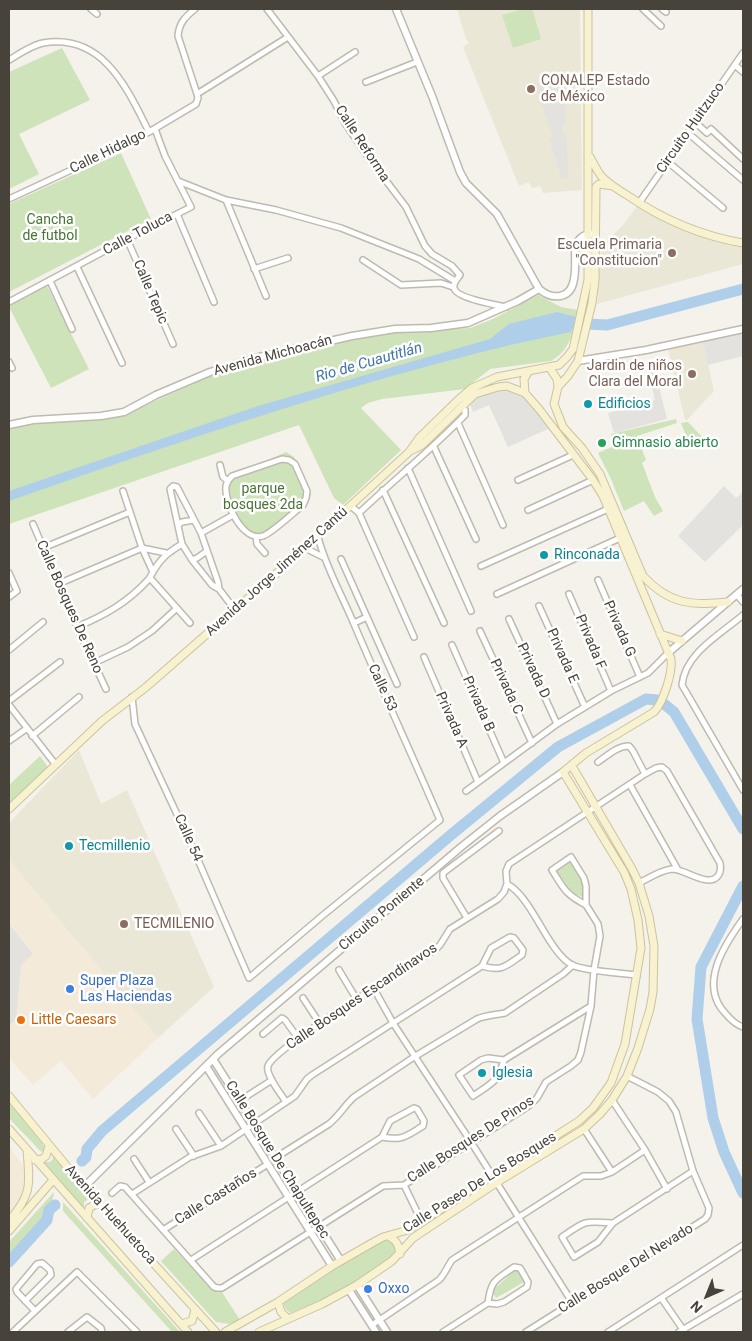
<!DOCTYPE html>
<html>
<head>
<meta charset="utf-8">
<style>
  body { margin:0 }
  #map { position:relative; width:752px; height:1341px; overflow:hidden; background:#f4f2eb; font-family:Roboto,sans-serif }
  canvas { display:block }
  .frame { position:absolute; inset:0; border:10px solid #48433a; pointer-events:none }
  .north { position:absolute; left:682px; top:1271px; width:50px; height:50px; -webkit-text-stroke:4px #fff; paint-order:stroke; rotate:224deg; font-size:14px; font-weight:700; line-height:20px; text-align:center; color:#48433a }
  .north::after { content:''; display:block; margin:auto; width:18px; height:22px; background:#48433a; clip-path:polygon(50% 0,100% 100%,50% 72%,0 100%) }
</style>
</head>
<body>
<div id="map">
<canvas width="752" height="1341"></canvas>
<div class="frame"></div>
<div class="north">N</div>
</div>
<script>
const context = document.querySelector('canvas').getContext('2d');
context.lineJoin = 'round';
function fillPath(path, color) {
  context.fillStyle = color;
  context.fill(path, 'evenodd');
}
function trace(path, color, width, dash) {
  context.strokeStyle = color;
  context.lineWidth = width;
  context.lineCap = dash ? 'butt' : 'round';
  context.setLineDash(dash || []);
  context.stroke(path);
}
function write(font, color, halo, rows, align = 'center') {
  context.font = font + ' Roboto,sans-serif';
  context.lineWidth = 5;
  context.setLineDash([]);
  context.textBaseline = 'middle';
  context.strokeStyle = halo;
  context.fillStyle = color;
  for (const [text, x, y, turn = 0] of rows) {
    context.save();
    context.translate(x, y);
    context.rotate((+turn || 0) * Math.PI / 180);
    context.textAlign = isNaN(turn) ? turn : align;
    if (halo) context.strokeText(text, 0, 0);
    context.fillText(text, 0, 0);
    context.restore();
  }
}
fillPath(new Path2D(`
  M9 860 158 1038 93 1099 61 1061 33 1085 9 1058Z
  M9 1146 25 1168 26 1183 25 1193 9 1218Z`), '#f3eada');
fillPath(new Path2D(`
  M457 9H580L582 190 543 193 540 186 532 188 529 182 519 186 463 47 469 43 466 39Z
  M638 205 684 231 743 247V264L597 304 601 247 623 225Z
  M702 336 714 391 687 420H685L667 345Z
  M79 750 101 804 127 790 214 987 158 1038 9 860V823Z`), '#ebe7d7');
fillPath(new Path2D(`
  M523 9H532L541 39 513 48 502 15Z
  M62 48 90 100 19 134 39 174 9 189V72Z
  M121 153 151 219 9 292V204Z
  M47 286 89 369 51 388 9 307V305Z
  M538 295 561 307 578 310C571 332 573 348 551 361L490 369 465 389 382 399 368 403 361 408 401 450 343 505 334 498 299 425 9 524V428L33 423 83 421 122 416 213 375 278 356 347 341 394 333 470 328 493 319Z
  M676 419 677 423 637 436 646 460 642 463 655 497 663 511 654 516 644 501 624 511 611 479 598 453 614 446 611 434Z
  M688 422 704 439 690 445 681 423Z
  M286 452 294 457 309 487 311 495 309 500C296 511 267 540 250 533 245 531 241 523 237 518 227 505 227 494 229 478Z
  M40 756 50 770 9 807V785Z
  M570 858 584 879 582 897 571 892 555 868Z
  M9 1102 42 1143 45 1149 43 1152 40 1151C30 1139 19 1130 9 1118Z
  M52 1155 93 1200H87L84 1202V1208L44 1162H50L53 1159Z
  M54 1192C53 1212 23 1239 9 1254V1242Z
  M63 1202 180 1332H172L63 1211Z
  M386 1239 392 1241 398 1246V1257L333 1296 290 1313C285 1309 283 1306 284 1299Z
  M174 1249 212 1290 222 1292 240 1320 229 1324 216 1322 161 1261Z
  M518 1267 526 1281 496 1298 492 1291Z`), '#cee3b9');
fillPath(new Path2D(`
  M558 83H565L566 124H562V133L567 134 568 178 562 179 549 139 553 137 536 87 543 85 544 91H553L558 87Z
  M743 326V356L708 365 702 336Z
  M653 362 667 419 614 433 608 413 655 400 647 364Z
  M499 387 524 389 533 396 557 425 508 447 489 405 473 412 469 402 479 393Z
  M724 486 736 498 743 492V525L705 562 678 536Z
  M9 924 33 954 21 965 16 1019 9 1026Z`), '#e3e2df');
fillPath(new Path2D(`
  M557 312 576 317 571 332C494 347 419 368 344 390 231 424 120 462 9 501V491L258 406 490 339 509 324Z`), '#afcee9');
trace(new Path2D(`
  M567 323 607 325 743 289
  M664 704 674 712 743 829
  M743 886 701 967 697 1019 713 1118 724 1152 743 1193
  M82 1161 86 1157 87 1149 102 1131 452 834 558 747 646 699 657 700
  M9 1262 47 1220 49 1210 55 1205`), '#afcee9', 11);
const minor = new Path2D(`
  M91 9 97 14
  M267 9 318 76 334 101 345 123 368 157 406 207 425 246 432 254 452 266 460 275C457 279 453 283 454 288 456 298 496 305 506 307
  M643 9 661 26
  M662 9 666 12
  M9 60C19 54 32 45 43 43 103 33 127 88 149 132
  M735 65 743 72
  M318 76 355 52
  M366 82 417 62
  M197 94 288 37
  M695 122 707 133 711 129 743 159
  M688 133 743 180
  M668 162 723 208
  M178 181 226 200 276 210 341 228 419 259 455 281
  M9 199 99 157 149 132 196 104 198 98 197 94 178 36C179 23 185 17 195 9
  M226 200 266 296
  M639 203 743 53
  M177 214 214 302
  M127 239 173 344
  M363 260 401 285 441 283 453 287
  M77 267 122 363
  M254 269 288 258
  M50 281 72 329
  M9 302 127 239 191 207 165 156 155 129
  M9 362 12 368
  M458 423 503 525
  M434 447 476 539
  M282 459 289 460 295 464 307 491 306 498 303 505C294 512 272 533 263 536 242 542 224 502 226 486 227 481 229 479 232 476Z
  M220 465 223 477 228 481
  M408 468 471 611
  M518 480 573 455
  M383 490 444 623
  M123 491 142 548 153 572
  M351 506 359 513 414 637
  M528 510 593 480
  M359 513C394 480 431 450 465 415V410L461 406
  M33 524 77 627 106 689
  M178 525 182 522 194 520
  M201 533 233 515
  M256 537 257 544 265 553
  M43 548 130 512
  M142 548 166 553
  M305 548 323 557
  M341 559 397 684
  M192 560 197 558 207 551
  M481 566 608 509
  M9 573 17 591 9 597
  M150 578 190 623
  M598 580 640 677
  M58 584 142 548
  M219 589 218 582 201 533 177 487 173 486 170 489 182 544 192 560 212 585 219 589 235 610
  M497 594 620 538
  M569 594 611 691
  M737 595 743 602
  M539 606 585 707
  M743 615C721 634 685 653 682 685L743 790
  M509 619 557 724
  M354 623 367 617
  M77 627C105 615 127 603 148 580 151 577 152 573 154 570 162 557 169 552 182 544
  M480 631 532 743
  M452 645 504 763
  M9 650 43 622
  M424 657 478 782
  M94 663 128 647 152 631 177 608
  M132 697 135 724 195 853 249 978 322 916 440 820C412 755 382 690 354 624 342 595 326 568 318 537
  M9 701 60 662
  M9 705 56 765
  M32 736 79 697
  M9 741 26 729
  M598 762C607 756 617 746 629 746L633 751 645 774
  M630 785 678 870
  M466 791 557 724 611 691 648 673 668 653
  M507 884C533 898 547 951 572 965 583 971 622 973 637 975
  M467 918 443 878V873L499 831
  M743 919C725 944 698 984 725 1013 730 1019 736 1025 743 1027
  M339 970 357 1000
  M374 989 393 1023 471 1142 572 1302
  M303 998 320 1024
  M263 1034 282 1018 285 1020 298 1038
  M488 1058 504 1060C497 1083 492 1083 473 1096L459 1075 481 1060Z
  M504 1060 591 1006
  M247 1096 272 1080
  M612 1100 645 1150 667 1189
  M286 1102C281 1094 265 1074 268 1066 274 1047 410 966 435 950L440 945 450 929 498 899 504 892 507 884 506 871 509 864 645 774 656 768 662 767 667 771 720 863C721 868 721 873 717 877 707 887 685 869 672 869 661 870 649 878 639 883
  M199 1113 221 1146
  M176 1129 194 1156
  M584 1129 612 1172
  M275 1158 329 1124C339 1116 345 1105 354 1097L414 1057 477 1019C486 1015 495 1015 505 1013L563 974 573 965
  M134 1159 149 1182
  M404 1185 422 1222
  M112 1193 120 1186 125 1187 214 1287 218 1288H222L383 1186 404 1185 530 1105 537 1098 546 1082 571 1066 578 1060 581 1052 591 1006 594 970 600 936 598 924 586 905V886L584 878 571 857 552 870C564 889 565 894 586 905
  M132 1194 190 1157 221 1146 295 1096 307 1079 312 1075 482 966 491 948 510 937 514 938 523 950 522 955C506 966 502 972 482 966
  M613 1223C584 1221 586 1220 562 1237L574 1257 598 1242 613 1223 693 1171
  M163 1230 268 1164
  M191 1260 382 1137 390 1121 414 1108 417 1109 424 1121 423 1126C406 1136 403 1141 382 1137
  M662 1299 684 1331
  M25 1301 51 1275 50 1270 42 1263 37 1264 16 1289 17 1292 35 1311
  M372 1325 439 1280C445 1274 447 1267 452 1260L583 1176H601L612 1172 645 1150
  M13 1332 77 1272 137 1332
  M68 1332 87 1317 101 1328 102 1332
  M443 1332 488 1303 497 1304 504 1302 527 1287 528 1282 520 1268 514 1267C496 1280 491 1279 488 1303
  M526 1332 705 1219 708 1215 709 1208 693 1171 676 1112 669 1101 658 1092 627 1076
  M608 1332 743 1245
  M679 1332 743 1294`);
const tertiary = new Path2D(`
  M396 9 432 96 460 172 466 183 497 214 539 289C552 300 571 300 574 279 576 269 575 257 575 247 578 239 583 234 592 234
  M578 361 646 350 743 329
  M9 425 33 420 101 416 124 412 156 395 210 372 259 357 352 336 395 329 431 328 468 323 518 301 539 289
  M668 653 743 589
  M213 1059 341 1261
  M206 1066 332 1266
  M84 1187 218 1054 461 847 500 816 563 772
  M357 1285 387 1332
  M349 1290 376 1332`);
const secondary = new Path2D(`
  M590 157C594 164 597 171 602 177 610 185 620 191 630 197 664 220 702 236 743 243
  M613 186 599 184 596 187 595 280 592 303 578 361 568 376 558 387 554 404 563 427 582 448 600 474 643 576C669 604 691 606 728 602
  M549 367 557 379 558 387
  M525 393 524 379 529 371
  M660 634 682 641
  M9 809 102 721 145 688 278 572 409 452 419 438 457 401 472 388 497 377 559 365 567 357 573 349 588 280V9
  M9 1096 84 1187 216 1332
  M9 1129 188 1332
  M35 1160 42 1159 46 1156 49 1146
  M87 1218 89 1208 98 1203
  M9 1221C32 1194 30 1185 27 1151
  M9 1231 53 1180
  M390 1237C397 1241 399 1246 400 1254
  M278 1302 281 1312 288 1319
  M181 1324 192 1321 195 1310
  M225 1332 278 1302 332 1266 372 1243 383 1237 408 1230 579 1121 593 1108 611 1083 625 1044 641 948 638 920 631 889 624 872 563 772 586 753 654 712C663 703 673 672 671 659L603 496 593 480 539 409 525 393 507 386 498 387 475 394 422 445 410 451
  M259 1332 322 1304 357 1285 392 1261 413 1238 496 1183 584 1129 600 1114 612 1100 627 1076 638 1048 650 1009 653 992 654 946 649 916 639 883 631 867 572 766`);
trace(minor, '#bfbaaf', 8);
trace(tertiary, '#bfbaaf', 9);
trace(secondary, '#cbc39e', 9);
trace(minor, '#fff', 5);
trace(tertiary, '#fff', 6);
trace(secondary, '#f9f2d0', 7);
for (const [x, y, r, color] of [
  [531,89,5,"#8d6e63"],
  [672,253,5,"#8d6e63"],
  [692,374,5,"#8d6e63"],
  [588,404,5,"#0f9aa8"],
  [602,443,5,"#2e9e5b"],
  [544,555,5,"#0f9aa8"],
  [69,846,5,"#0f9aa8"],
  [124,924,5,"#8d6e63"],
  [70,989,5,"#3f7fe0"],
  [21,1020,5,"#e8710a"],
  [482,1073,5,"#0f9aa8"],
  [368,1289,5,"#3f7fe0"]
]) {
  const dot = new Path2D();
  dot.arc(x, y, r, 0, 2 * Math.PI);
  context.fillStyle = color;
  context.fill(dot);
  trace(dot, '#fff', 2);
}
write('14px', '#785e54', '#fff', [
  ["CONALEP Estado",541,81],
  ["de México",541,97],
  ["Escuela Primaria",662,245,"right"],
  ["\"Constitucion\"",662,261,"right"],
  ["Jardin de niños",682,366,"right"],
  ["Clara del Moral",682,382,"right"],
  ["TECMILENIO",134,924]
], 'left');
write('14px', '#48433a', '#fff', [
  ["Circuito Huitzuco",691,128,-55],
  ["Calle Reforma",362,144,57],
  ["Calle Hidalgo",108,152,-26],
  ["Calle Toluca",138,234,-28],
  ["Calle Tepic",150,292,67],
  ["Avenida Michoacán",273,356,-15],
  ["Avenida Jorge Jiménez Cantú",277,572,-42],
  ["Calle Bosques De Reno",69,607,66],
  ["Privada G",619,629,66],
  ["Privada F",590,642,67],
  ["Privada E",562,656,66],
  ["Privada D",533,671,65],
  ["Privada C",506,687,65],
  ["Calle 53",382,688,65],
  ["Privada B",478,704,66],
  ["Privada A",451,720,66],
  ["Calle 54",188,838,66],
  ["Circuito Poniente",382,914,-40],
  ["Calle Bosques Escandinavos",362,997,-34],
  ["Calle Bosques De Pinos",471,1140,-33],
  ["Calle Bosque De Chapultepec",277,1160,58],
  ["Calle Paseo De Los Bosques",480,1183,-32],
  ["Calle Castaños",216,1197,-32],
  ["Avenida Huehuetoca",110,1215,48],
  ["Calle Bosque Del Nevado",626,1269,-32]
]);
write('14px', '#477433', '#fff', [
  ["Cancha",50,220],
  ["de futbol",50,236],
  ["parque",263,489],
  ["bosques 2da",263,505]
]);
write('14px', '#0d838f', '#fff', [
  ["Edificios",598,404],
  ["Rinconada",554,555],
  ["Tecmillenio",79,846],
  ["Iglesia",492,1073]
], 'left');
write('14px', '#27864d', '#fff', [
  ["Gimnasio abierto",612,443]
], 'left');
write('14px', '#366cbe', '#fff', [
  ["Super Plaza",80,981],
  ["Las Haciendas",80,997],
  ["Oxxo",378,1289]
], 'left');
write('14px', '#c56008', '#fff', [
  ["Little Caesars",31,1020]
], 'left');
write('italic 15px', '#3e75a9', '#fff', [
  ["Rio de Cuautitlán",369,363,-16]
]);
</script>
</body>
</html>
